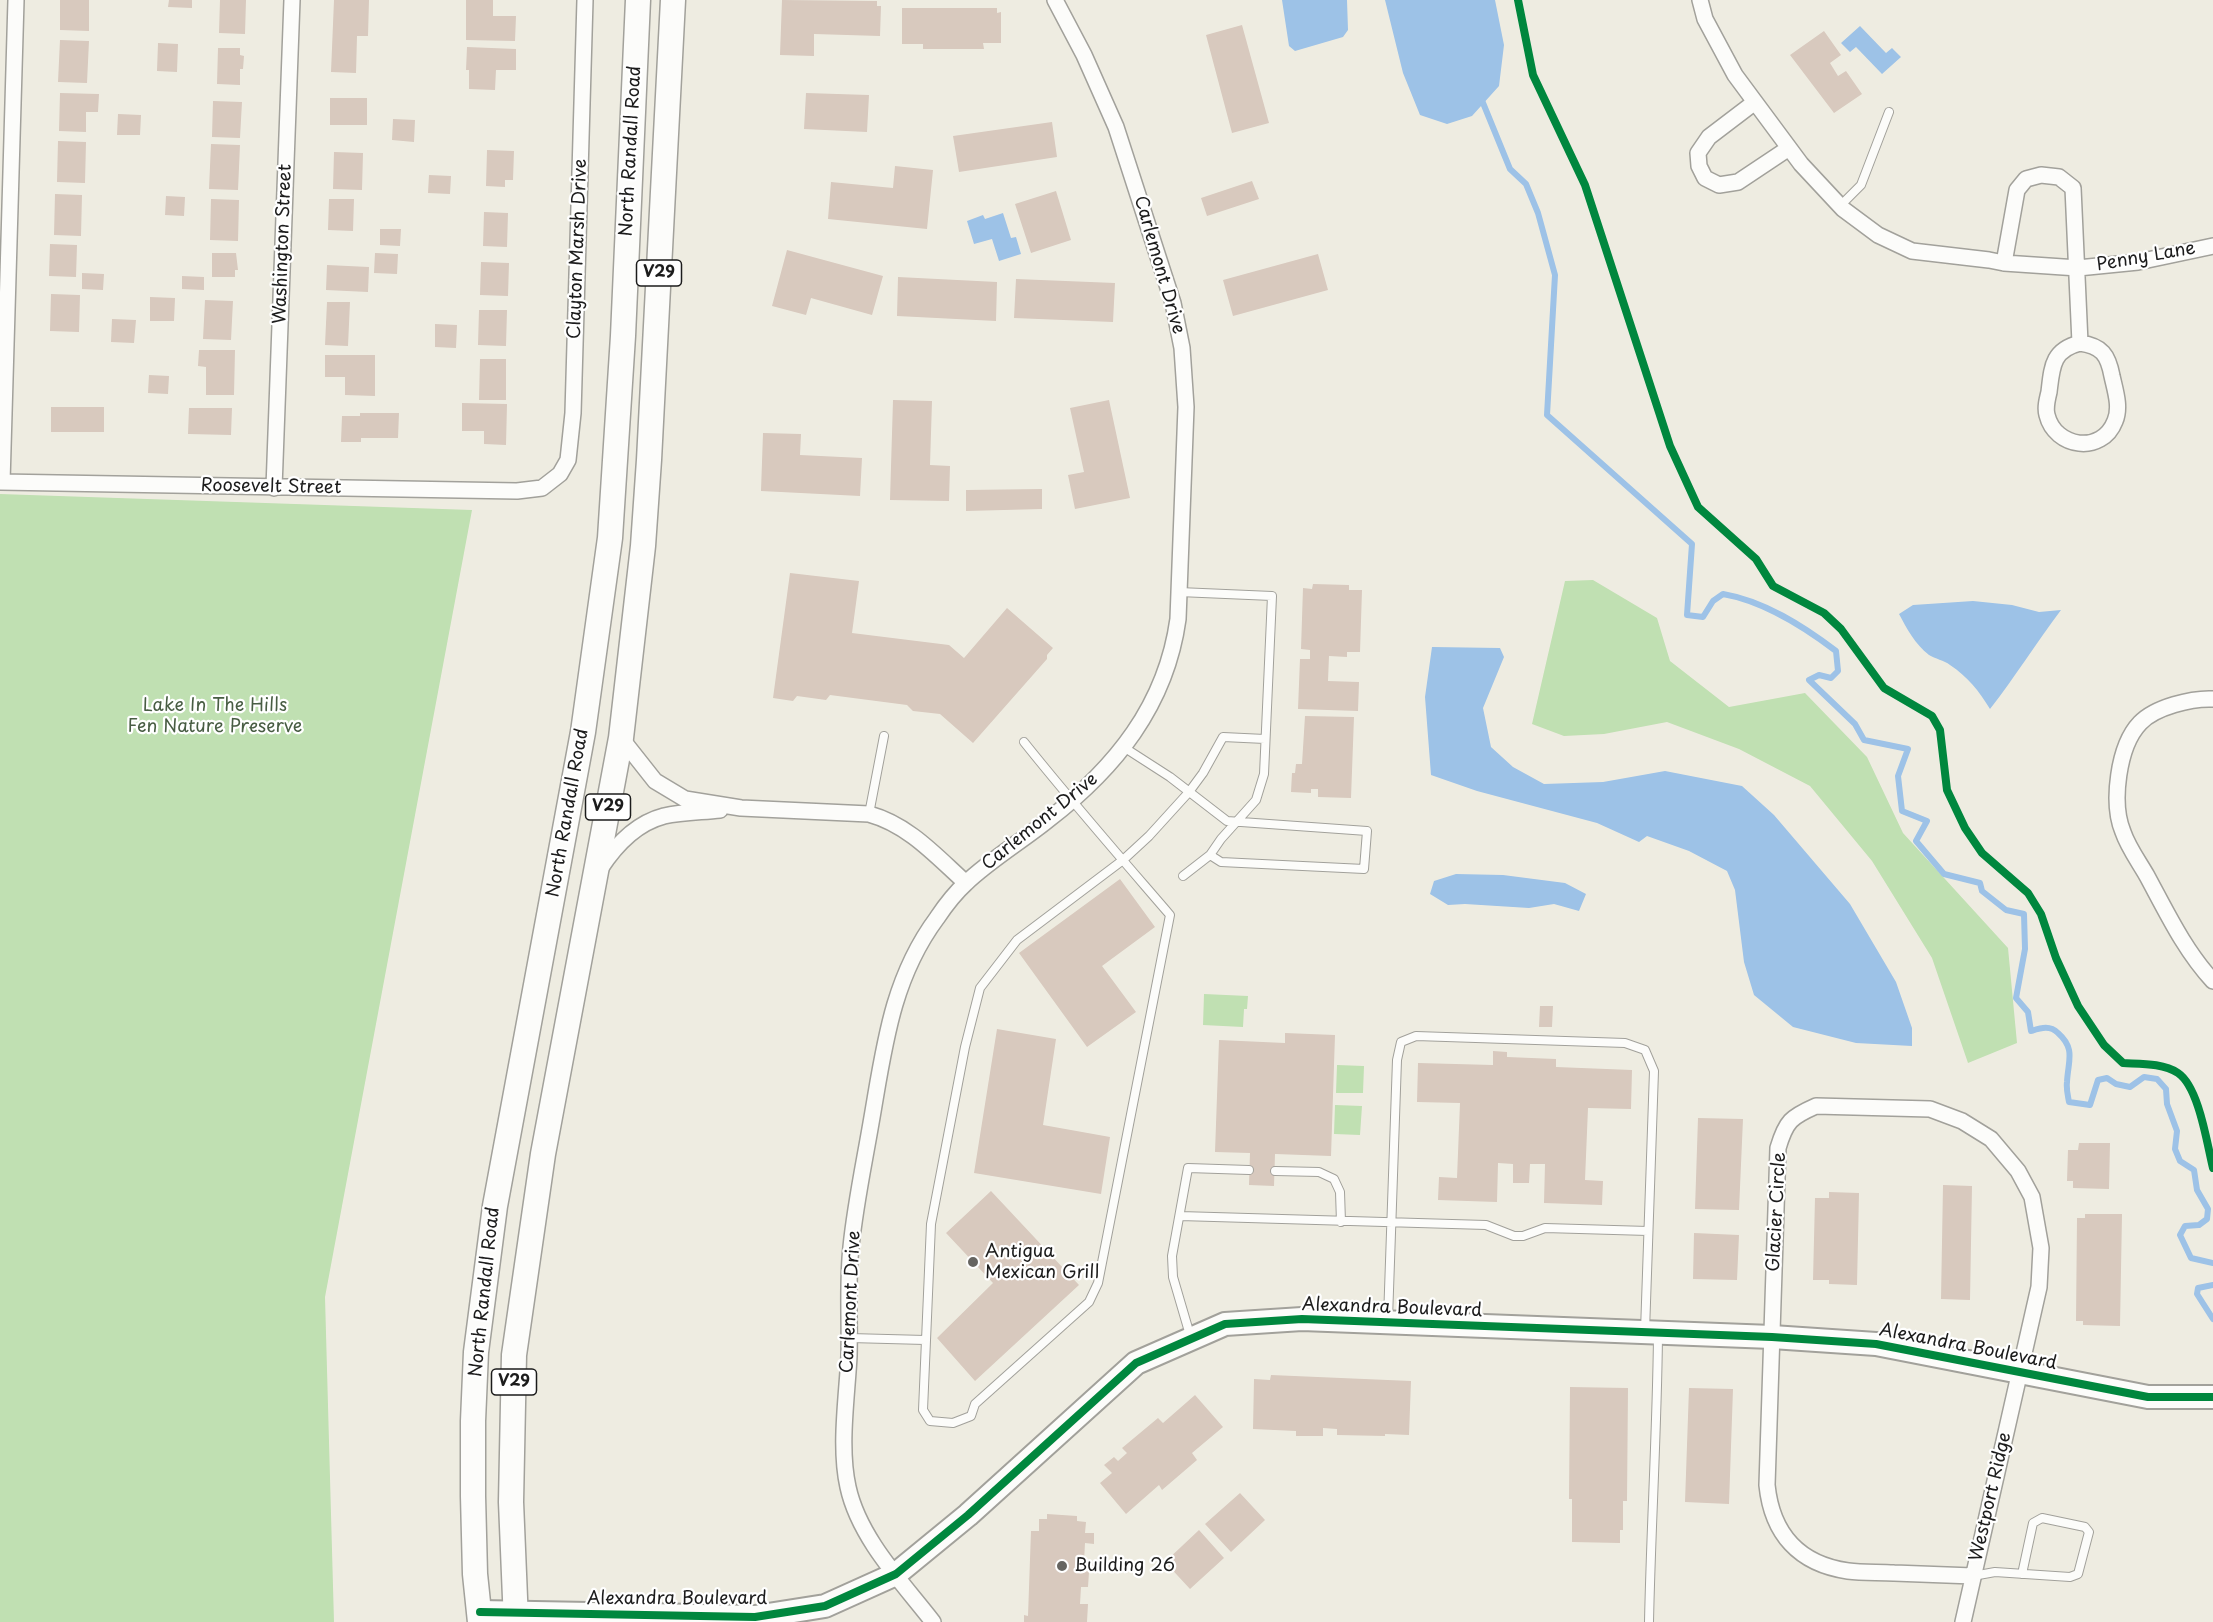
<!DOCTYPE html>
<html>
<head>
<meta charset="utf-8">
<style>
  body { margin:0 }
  canvas { display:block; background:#eeece1 }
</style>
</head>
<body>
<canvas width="2213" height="1622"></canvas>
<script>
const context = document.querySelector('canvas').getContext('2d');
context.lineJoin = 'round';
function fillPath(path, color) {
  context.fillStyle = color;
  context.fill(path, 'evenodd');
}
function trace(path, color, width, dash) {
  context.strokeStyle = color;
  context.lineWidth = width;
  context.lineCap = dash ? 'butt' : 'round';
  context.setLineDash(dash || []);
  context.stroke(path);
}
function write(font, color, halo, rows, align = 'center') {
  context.font = font + ' "Playpen Sans",sans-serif';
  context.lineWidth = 4.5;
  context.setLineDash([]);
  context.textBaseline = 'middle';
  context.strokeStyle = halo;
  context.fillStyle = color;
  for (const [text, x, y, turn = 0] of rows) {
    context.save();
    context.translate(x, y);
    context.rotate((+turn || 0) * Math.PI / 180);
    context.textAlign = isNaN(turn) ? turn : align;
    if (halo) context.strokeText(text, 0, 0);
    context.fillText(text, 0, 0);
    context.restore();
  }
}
fillPath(new Path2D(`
  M0 494 472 510 325 1297 334 1622H0Z
  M1593 580 1657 618 1670 661 1729 707 1805 693 1867 757 1903 833 2008 948 2017 1043 1968 1063 1932 958 1872 861 1810 786 1739 749 1667 722 1604 734 1564 736 1532 724 1565 581Z
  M1204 994 1248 996 1247 1009H1244L1243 1027 1203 1025Z
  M1337 1065 1364 1066 1363 1093H1336Z
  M1335 1105 1362 1106 1360 1135 1334 1134Z`), '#c0e0b2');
fillPath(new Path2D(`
  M1282 0H1347L1348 30 1343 37 1295 51 1289 46Z
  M1385 0H1495L1504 45 1499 86 1472 116 1447 124 1420 115 1403 73Z
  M1860 26 1886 53 1892 48 1901 57 1882 74 1856 47 1850 52 1841 43Z
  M1003 213 1011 238 1016 237 1021 254 999 261 992 239 974 244 967 221 983 215 985 219Z
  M1973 601 2012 605 2039 612 2061 610C2036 643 2015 677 1990 709 1979 691 1968 677 1950 665 1944 660 1935 659 1929 655 1915 644 1907 629 1899 614L1913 605Z
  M1432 647 1500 648 1504 657 1483 708 1491 747 1513 767 1544 784 1603 782 1665 771 1742 786 1774 815 1850 904 1896 982 1912 1028V1046L1856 1043 1793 1027 1754 995 1744 962 1735 890 1727 871 1689 851 1647 836 1639 842 1597 823 1477 791 1431 775 1425 697Z
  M1456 874 1503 875 1565 883 1586 894 1579 911 1554 904 1529 908 1465 904 1448 905 1430 894 1434 881Z`), '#9dc2e7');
trace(new Path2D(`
  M1481 98 1510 169 1526 184 1538 213 1555 275 1547 415 1692 544 1687 615 1703 617 1713 601 1723 594C1764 601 1803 626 1836 651L1838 671 1831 678 1819 675 1809 680 1855 724 1864 740 1908 749 1898 776 1902 811 1927 821 1916 841 1944 874 1980 883 1982 891 2006 910 2024 914 2025 949 2016 998 2028 1012 2031 1031C2041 1028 2050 1025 2058 1033 2076 1049 2068 1061 2067 1082 2066 1089 2068 1096 2069 1102L2090 1105 2098 1080 2107 1078 2116 1084 2130 1087 2144 1077 2157 1079 2166 1089 2167 1104 2177 1131 2175 1149 2180 1161 2194 1170 2197 1190 2208 1209 2207 1219 2199 1225 2185 1226 2180 1235 2191 1258 2213 1263
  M2213 1285 2198 1288 2197 1294 2213 1319`), '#9dc2e7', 6);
fillPath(new Path2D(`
  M60 0H89V31L60 30Z
  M169 0H192V8L168 7Z
  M220 0H246L245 34 219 33Z
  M334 0H369L368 36H357L356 73 331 72Z
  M466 0H493V16H516L515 41 466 40Z
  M782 0 877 1V6H881L880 36 814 34V56L780 55Z
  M902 8H997V13L1001 12V43H983L984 49H923V44H902Z
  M1242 25 1269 123 1232 133 1206 35Z
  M1824 31 1841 55 1830 63 1838 76 1846 71 1862 94 1834 113 1790 55Z
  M60 40 89 41 87 83 58 82Z
  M158 43 178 44 177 72 157 71Z
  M467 47 516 49V70H496L495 90 469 89V70H466Z
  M218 48H240V55L244 56 243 69H240V85L217 84Z
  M60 93 99 94 98 112H86V132L59 131Z
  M806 93 869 95 867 132 804 129Z
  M330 98H367V125H330Z
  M213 101 242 102 240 138 212 137Z
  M118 114 141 115 140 135H117Z
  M393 119 415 120 414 142 392 140Z
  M1052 122 1057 157 959 172 953 136Z
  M58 141 86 142 85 183 57 182Z
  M211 144 240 145 238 190 209 189Z
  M487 150 514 151 513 180H505V187L486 186Z
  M334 152 363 153 362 190 333 189Z
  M895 166 933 170 927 229 828 219 831 182 893 188Z
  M429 175 451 176 450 194 428 193Z
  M1252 181 1259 199 1207 216 1201 198Z
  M1056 191 1071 240 1031 253 1015 204Z
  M55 194 82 195 81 236 54 235Z
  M166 196 185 197 184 216 165 215Z
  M211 199 239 200 238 241 210 240Z
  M329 199H354L353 231 328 230Z
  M484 212 508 213 507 247 483 246Z
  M380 229H401L400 246 380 245Z
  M50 244 77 245 76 277 49 276Z
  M787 250 883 276 872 315 811 298 806 315 772 306Z
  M212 253H236L238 270H235V277H212Z
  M375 253 398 254 397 274 374 273Z
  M1318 254 1328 290 1233 316 1223 280Z
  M481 262 509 263 508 296 480 295Z
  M327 265 369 267 368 292 326 290Z
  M82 273 104 274 103 290 82 289Z
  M182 276 204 277V290L182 289Z
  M898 277 997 282 996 321 897 316Z
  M1016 279 1115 283 1113 322 1014 318Z
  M51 294 80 295 79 332 50 331Z
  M150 297 175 298 174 321H150Z
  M205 300 233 301 231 340 203 339Z
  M327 302H350L348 346 325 345Z
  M479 310H507L506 346 478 345Z
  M112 319 136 320 134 343 111 342Z
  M435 324 457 325 456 348 435 347Z
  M199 350H235L234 395H206V367L198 366Z
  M325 355H375V396L345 395V377H325Z
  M480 359H506V400H479Z
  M149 375 169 376 168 394 148 393Z
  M893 400 932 401 930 465 950 466 949 501 890 500Z
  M1109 400 1130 498 1075 509 1068 475 1084 472 1070 408Z
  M462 403 507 404 506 445 484 444V431H462Z
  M51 407H104V432H51Z
  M189 408H232L231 435 188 434Z
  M360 413H399L398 438H361V442H341L342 416H360Z
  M763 433 801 434 800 455 862 458 860 496 761 491Z
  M1042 489V509L966 511V490Z
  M790 573 859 581 852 633 949 645 964 658 1007 608 1053 648 1047 655V659L973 743 940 714 913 711 907 705 830 695 826 700 797 696 793 701 773 698Z
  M1313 584 1349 585V590H1362L1360 652H1347V657L1329 656 1328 681 1359 682 1358 711 1298 709 1300 659H1310V650L1301 649 1303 588 1312 589Z
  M1305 716 1354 717 1351 798 1318 797V789H1311V793L1291 792 1292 773H1295L1296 764H1302Z
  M1120 879 1155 927 1102 966 1136 1012 1087 1047 1019 953Z
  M1540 1006H1553L1552 1027H1539Z
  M997 1029 1056 1039 1043 1125 1110 1137 1101 1194 974 1173Z
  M1285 1033 1335 1035 1331 1156 1275 1154 1274 1186 1249 1185 1250 1153 1215 1152 1219 1040 1285 1043Z
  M1493 1051 1507 1052V1057L1556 1059V1067L1632 1070 1631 1109 1588 1108 1585 1180 1603 1181 1602 1205 1544 1203 1545 1164H1530L1529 1183H1513V1164L1498 1163 1497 1202 1438 1200 1439 1177 1457 1178 1460 1103 1417 1102 1418 1063 1493 1065Z
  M1698 1118 1743 1119 1739 1210 1695 1209Z
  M2079 1143H2110L2109 1189 2073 1188V1181H2067L2068 1150H2078Z
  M1943 1185 1972 1186 1970 1300 1941 1299Z
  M991 1191 1079 1285 975 1381 937 1338 993 1283 946 1233Z
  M1829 1192 1859 1193 1857 1285 1829 1284V1280H1813L1815 1198H1829Z
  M2085 1214H2122L2120 1326 2083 1325V1321H2076L2077 1218H2085Z
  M1694 1233 1739 1235 1737 1280 1693 1279Z
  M1271 1375 1411 1381 1409 1435 1385 1434V1436L1337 1435V1429L1323 1428V1436H1296V1431L1253 1429 1254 1379 1270 1380Z
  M1570 1387 1628 1388 1627 1501H1623V1530H1620V1543L1572 1542V1499H1569Z
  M1689 1388 1733 1389 1729 1504 1685 1502Z
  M1195 1395 1223 1427 1192 1453 1197 1460 1162 1490 1159 1485 1126 1514 1100 1483 1112 1473 1104 1465 1114 1457 1118 1461 1127 1453 1122 1448 1158 1418 1163 1423Z
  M1240 1493 1265 1520 1231 1552 1205 1524Z
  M1047 1514 1077 1516V1521L1086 1522 1085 1533H1094V1544L1085 1543 1084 1562H1095V1572H1089L1088 1587H1081L1080 1604H1088L1087 1622H1024V1615L1028 1616 1031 1531H1039V1519H1047Z
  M1199 1530 1224 1558 1190 1589 1165 1562Z`), '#d8c9be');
const lane = new Path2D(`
  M1840 206 1861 185 1889 112
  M1179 592 1272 596 1264 774 1256 800 1221 839 1210 855 1183 876
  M1024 742C1071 801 1121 858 1170 915L1098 1283 1089 1302 975 1404 971 1416 953 1423 930 1421 923 1410 931 1224 965 1047 980 988 1017 940 1123 860 1149 836 1189 792 1203 773 1223 737 1265 739
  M1125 748 1170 777 1227 821 1367 831 1364 869 1221 862 1210 855
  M869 814 884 736
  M1275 1171 1319 1172 1334 1179 1340 1192 1341 1222
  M1180 1216 1486 1225 1514 1236H1523L1545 1228 1648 1231
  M1388 1319 1397 1060 1401 1042 1416 1036 1625 1043 1645 1050 1654 1071 1645 1331
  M1190 1335 1173 1277 1172 1256 1188 1168 1249 1170
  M850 1338 925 1340
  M1973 1576 1995 1572 2070 1577 2078 1574 2089 1532 2085 1527 2042 1518 2033 1523 2022 1574
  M1649 1622C1651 1526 1657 1431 1658 1336`);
const street = new Path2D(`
  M1700 0 1705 19 1735 75 1801 164 1843 209 1878 235 1912 251 1989 260 2004 263 2078 268 2138 262 2213 246
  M1755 102 1709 137 1698 153 1699 166 1705 178 1719 185 1738 182 1789 148
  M2004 263 2017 190 2026 179 2041 175 2059 177 2073 188 2080 343
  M2080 343C2102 346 2108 355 2112 376 2115 390 2121 407 2115 421 2102 455 2055 448 2047 415 2045 408 2047 400 2049 392 2052 367 2052 350 2080 343Z
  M0 482 517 491 542 488 560 474 568 460 573 413 585 0
  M2 482 16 0
  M274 488 292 0
  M2213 699C2192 698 2155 707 2140 723 2118 746 2111 803 2123 832 2128 847 2139 862 2147 876 2167 913 2185 951 2213 981
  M621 738 655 781 685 799 741 808 869 814C909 825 936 856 966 883
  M600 869C615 846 637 823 664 816 682 812 702 812 720 810
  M933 1622C902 1582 859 1538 848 1487 839 1447 847 1397 849 1356 850 1320 847 1283 851 1247 855 1206 864 1164 871 1123 884 1049 891 980 937 918 945 906 955 893 966 883 990 860 1022 841 1048 820 1115 768 1166 706 1178 619L1186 407 1182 348 1173 303 1116 127 1084 55 1055 0
  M1963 1622 2039 1287 2041 1248 2032 1197 2018 1171 1991 1139 1962 1121 1930 1109 1816 1106C1791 1117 1786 1121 1778 1148L1767 1485C1772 1534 1799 1564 1848 1571 1863 1573 1879 1572 1894 1573 1921 1574 1947 1575 1973 1576`);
const secondary = new Path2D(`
  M480 1612 755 1617 825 1606 896 1574 968 1515 1136 1363 1225 1324 1302 1319 1772 1337 1876 1344 2148 1397H2213`);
const primary = new Path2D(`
  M480 1622 475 1574 473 1496V1421L476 1352 495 1206 583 732 610 538 623 336 638 0
  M516 1622 511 1502 514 1355 543 1154 621 738 643 546 649 460 673 0`);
trace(lane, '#a2a19b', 10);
trace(street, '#a2a19b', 18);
trace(secondary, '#a2a19b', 26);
trace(primary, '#a2a19b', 27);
trace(lane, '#fcfcfa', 8);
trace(street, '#fcfcfa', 15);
trace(secondary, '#fcfcfa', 22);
trace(primary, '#fcfcfa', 24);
trace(new Path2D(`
  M1518 0 1533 75 1585 185 1670 446 1698 507 1756 559 1773 586 1824 613 1841 629 1884 688 1932 716 1940 730 1947 790 1965 828 1982 853 2028 893 2041 914 2056 958 2078 1006 2104 1045 2123 1063C2141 1064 2163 1063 2178 1073 2199 1087 2207 1144 2213 1168
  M480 1612 755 1617 825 1606 896 1574 968 1515 1136 1363 1225 1324 1302 1319 1772 1337 1876 1344 2148 1397H2213`), '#00873e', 8);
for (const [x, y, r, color] of [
  [973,1262,6,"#666561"],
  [1062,1566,6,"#666561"]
]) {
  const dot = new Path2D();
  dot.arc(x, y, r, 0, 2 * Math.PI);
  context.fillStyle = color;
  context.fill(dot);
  trace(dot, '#fff', 2);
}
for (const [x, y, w] of [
  [659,273,45],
  [608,807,45],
  [514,1382,45]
]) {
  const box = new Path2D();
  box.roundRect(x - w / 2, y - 13, w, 26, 4.5);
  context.fillStyle = '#fff';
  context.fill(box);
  trace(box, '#1c1c1c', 1.5);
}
write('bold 16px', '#1c1c1c', null, [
  ["V29",659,273],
  ["V29",608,807],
  ["V29",514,1382]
]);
write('18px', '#1c1c1c', '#fff', [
  ["North Randall Road",631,151,-87],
  ["Washington Street",283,244,-88],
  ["Clayton Marsh Drive",578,249,-88],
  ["Penny Lane",2146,257,-10],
  ["Carlemont Drive",1159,265,74],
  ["Roosevelt Street",271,487,1],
  ["North Randall Road",568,813,-80],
  ["Carlemont Drive",1040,822,-39],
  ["Glacier Circle",1777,1212,-87],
  ["North Randall Road",485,1292,-84],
  ["Carlemont Drive",851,1302,-87],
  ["Alexandra Boulevard",1392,1308,2],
  ["Alexandra Boulevard",1968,1347,11],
  ["Westport Ridge",1991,1497,-77],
  ["Alexandra Boulevard",677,1599]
]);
write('18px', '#485d43', '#fff', [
  ["Lake In The Hills",215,706],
  ["Fen Nature Preserve",215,727]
]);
write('18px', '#1c1c1c', '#fff', [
  ["Antigua",985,1252],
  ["Mexican Grill",985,1273],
  ["Building 26",1074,1566]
], 'left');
</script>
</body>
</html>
